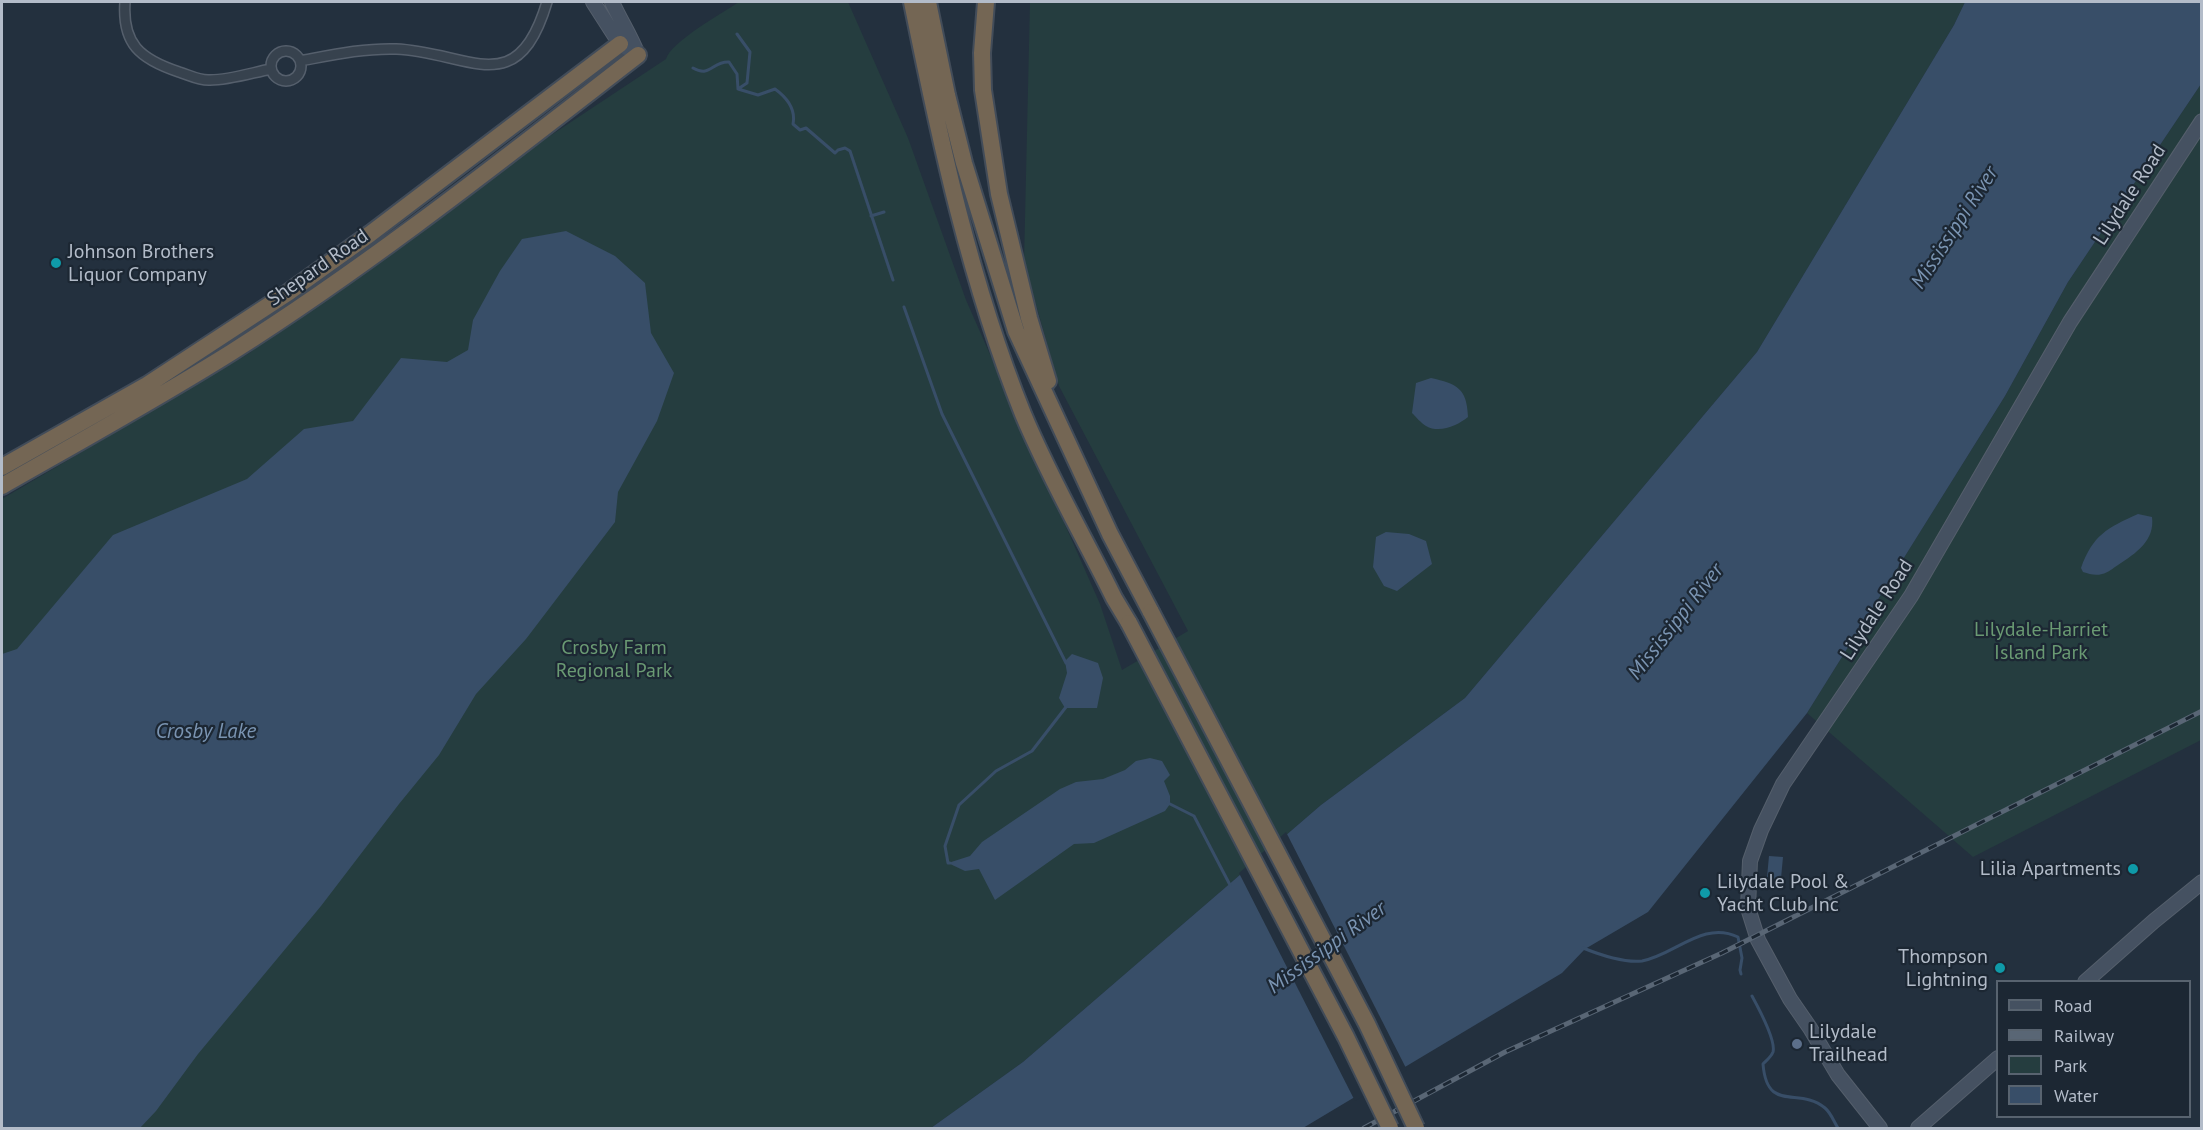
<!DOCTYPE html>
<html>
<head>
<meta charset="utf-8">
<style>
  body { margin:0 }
  #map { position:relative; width:2203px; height:1130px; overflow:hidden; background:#23303e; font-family:"PT Sans",sans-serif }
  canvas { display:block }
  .frame { position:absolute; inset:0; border:3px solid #b3bcc9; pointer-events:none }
  .legend { position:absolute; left:1996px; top:980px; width:195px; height:138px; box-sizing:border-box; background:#1c2733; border:2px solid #58636f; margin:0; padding:8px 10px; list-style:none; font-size:18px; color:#b3bcc9 }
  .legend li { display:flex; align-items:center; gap:12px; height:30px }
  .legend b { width:30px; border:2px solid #58636f }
</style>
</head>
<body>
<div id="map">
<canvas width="2203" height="1130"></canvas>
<div class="frame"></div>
<ul class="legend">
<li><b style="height:8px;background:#455161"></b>Road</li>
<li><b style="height:8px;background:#596675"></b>Railway</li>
<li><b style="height:16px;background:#253d3f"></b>Park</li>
<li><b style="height:16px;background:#384e68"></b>Water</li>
</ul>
</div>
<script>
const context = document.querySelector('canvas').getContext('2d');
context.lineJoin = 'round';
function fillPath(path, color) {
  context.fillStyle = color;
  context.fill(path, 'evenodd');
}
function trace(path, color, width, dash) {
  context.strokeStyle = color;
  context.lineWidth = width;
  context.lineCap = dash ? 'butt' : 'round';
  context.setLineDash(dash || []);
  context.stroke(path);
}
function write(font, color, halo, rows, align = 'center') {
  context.font = font + ' "PT Sans",sans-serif';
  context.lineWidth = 4.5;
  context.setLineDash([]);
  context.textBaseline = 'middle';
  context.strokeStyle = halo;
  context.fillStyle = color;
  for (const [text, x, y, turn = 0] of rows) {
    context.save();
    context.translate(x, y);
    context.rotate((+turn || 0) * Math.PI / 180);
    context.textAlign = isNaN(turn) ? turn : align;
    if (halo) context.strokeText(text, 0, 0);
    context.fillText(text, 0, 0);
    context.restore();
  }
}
fillPath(new Path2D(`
  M739 2H848L908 138 966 300 1100 604 1122 670 1188 631 1059 386 1024 262 1030 2H1965L1954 25 1757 352 1465 698 1321 805 1023 1062 931 1128H2V499L251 352 272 330 470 189 666 59C671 42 722 13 739 2Z
  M2201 84V740L1973 857 1807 713 2005 396 2068 282Z`), '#253d3f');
fillPath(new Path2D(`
  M1965 2H2201V84L2068 282 2005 396 1807 713 1648 912 1585 949 1562 973 1303 1128H931L1023 1062 1321 805 1465 698 1757 352 1954 25Z
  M566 231 615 256 645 283 651 333 674 373 657 421 618 492 615 522 526 639 476 694 439 755 399 804 321 906 198 1054 156 1111 140 1128H2V654L17 649 113 535 247 479 304 429 353 421 401 358 447 362 468 350 473 320 500 271 522 239Z
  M1431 378C1457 384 1467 388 1468 417 1458 425 1440 434 1426 426 1421 423 1416 417 1412 413L1416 383Z
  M2138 514 2152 517C2155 541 2136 553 2118 565 2113 568 2108 573 2102 574 2095 576 2090 574 2083 572L2081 568C2093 535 2107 528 2138 514Z
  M1386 532 1409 534 1426 541 1432 564 1397 591 1384 586 1373 567 1376 537Z
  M1072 654 1098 663 1103 678 1097 708H1065L1059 698 1067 673 1065 661Z
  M1150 758 1162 761 1170 775 1164 781 1170 796V804L1165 811 1094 843 1074 844 995 900 979 869 965 871 948 863 970 856 982 842 1060 789 1076 782 1103 779 1125 770 1136 761Z
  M1769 856 1783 857 1780 889 1766 888Z`), '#384e68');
fillPath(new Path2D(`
  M1286 832 1407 1070 1355 1101 1239 873Z`), '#23303e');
trace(new Path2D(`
  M737 34 750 52 747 83 738 89
  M693 68C711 78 712 61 729 62L737 74 738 89 758 95 775 89C786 97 796 109 793 124L800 130 806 128 835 153 838 150 845 148 850 151 893 280
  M871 216 884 212
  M904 307 942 414 1066 663
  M1168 803 1194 816 1230 885
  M950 863H948L945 846 959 805 996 771 1032 751 1066 707
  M1583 948C1598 954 1625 963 1642 961 1675 955 1703 920 1738 937L1742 958 1740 970 1741 974
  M1752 996C1758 1007 1776 1041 1773 1052 1771 1057 1766 1061 1763 1064 1767 1114 1799 1086 1825 1108 1831 1113 1834 1122 1838 1128`), '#384e68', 3);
const street = new Path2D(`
  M125 2C122 44 140 59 179 72 189 75 200 81 210 80 230 80 251 73 271 69
  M271 66a15 15 0 1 1 30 0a15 15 0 1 1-30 0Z
  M300 61C332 55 363 48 396 49 469 52 517 103 547 2`);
const secondary = new Path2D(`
  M593 2 620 44 638 55
  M612 2C620 20 631 36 638 55
  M2085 982 2154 921 2202 882
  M1880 1128 1838 1075 1810 1028 1790 999 1758 940 1748 908 1750 861 1761 830 1783 784 1911 596 2070 322 2202 121
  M1918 1128 1998 1058`);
const highway = new Path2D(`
  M912 2C940 141 970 282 1023 414 1049 477 1084 537 1114 598L1129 623
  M928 2 947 95 964 163 1016 331 1110 534 1151 612
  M986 2 982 53 983 90 999 194 1029 318 1048 381
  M2 467 147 385 289 292 370 234 620 44
  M2 486C79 442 157 399 232 352 374 262 506 157 638 55`);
trace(street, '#555f6c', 12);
trace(secondary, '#555f6c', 16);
trace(highway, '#424c59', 20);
trace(street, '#37424e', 9);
trace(secondary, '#455161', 14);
trace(highway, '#746654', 16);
const rail = new Path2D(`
  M1364 1128 1505 1052 1722 953 2202 711`);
trace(rail, '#596675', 5);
trace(rail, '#1c2733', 3, [9]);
const highwayBridge = new Path2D(`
  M1151 612 1367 1024 1416 1128
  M1129 623 1346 1037 1390 1128`);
trace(highwayBridge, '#424c59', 20, []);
trace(highwayBridge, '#746654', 16);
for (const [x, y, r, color] of [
  [56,263,6,"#0f9aa8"],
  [2133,869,6,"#0f9aa8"],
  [1705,893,6,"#0f9aa8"],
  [2000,968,6,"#0f9aa8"],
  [1797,1044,6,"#5c6f8a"]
]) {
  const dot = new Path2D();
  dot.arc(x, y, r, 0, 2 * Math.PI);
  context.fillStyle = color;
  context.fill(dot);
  trace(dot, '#1c2733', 2);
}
write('20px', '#b3bcc9', '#1c2733', [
  ["Lilydale Road",2130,195,-57],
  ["Shepard Road",318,268,-35],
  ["Lilydale Road",1877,610,-57]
]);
write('20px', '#b3bcc9', '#1c2733', [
  ["Johnson Brothers",68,252],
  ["Liquor Company",68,275],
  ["Lilia Apartments",2121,869,"right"],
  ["Lilydale Pool &",1717,882],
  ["Yacht Club Inc",1717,905],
  ["Thompson",1988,957,"right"],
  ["Lightning",1988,980,"right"],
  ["Lilydale",1809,1032],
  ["Trailhead",1809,1055]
], 'left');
write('20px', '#6a9a73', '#1c2733', [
  ["Lilydale-Harriet",2041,630],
  ["Island Park",2041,653],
  ["Crosby Farm",614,648],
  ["Regional Park",614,671]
]);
write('italic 21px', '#7a94b2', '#1c2733', [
  ["Mississippi River",1955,228,-57],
  ["Mississippi River",1676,622,-52],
  ["Crosby Lake",206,732],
  ["Mississippi River",1327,948,-36]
]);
</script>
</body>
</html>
